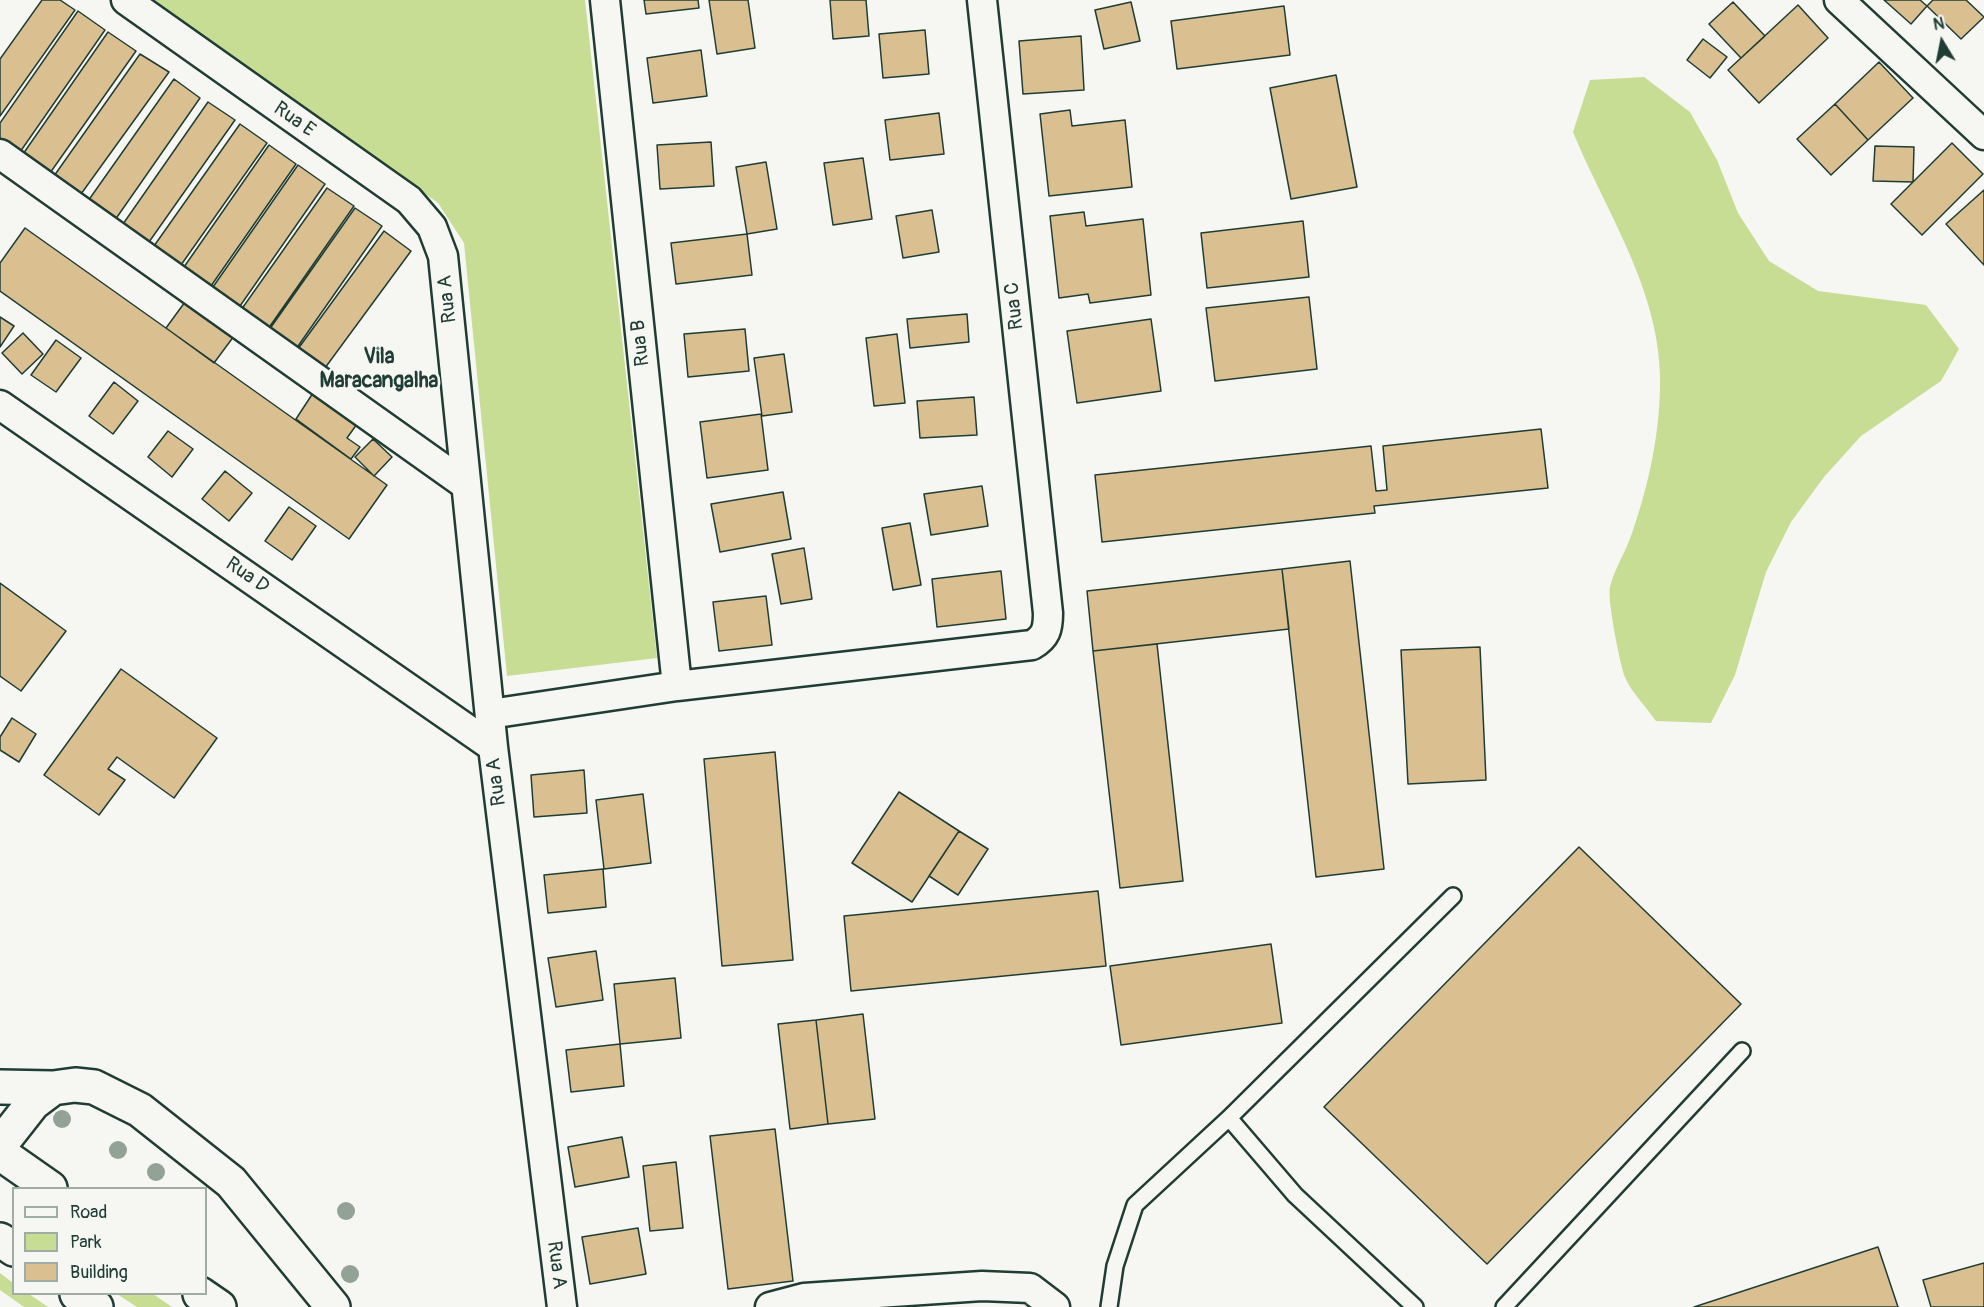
<!DOCTYPE html>
<html>
<head>
<meta charset="utf-8">
<style>
  body { margin:0 }
  #map { position:relative; width:1984px; height:1307px; overflow:hidden; background:#f6f6f2; font-family:Pangolin,sans-serif }
  canvas { display:block }
  .legend { position:absolute; left:12px; top:1187px; width:195px; height:108px; box-sizing:border-box; background:#f6f6f2; border:2px solid #a0aca6; margin:0; padding:8px 10px; list-style:none; font-size:18px; color:#1f3d34 }
  .legend li { display:flex; align-items:center; gap:12px; height:30px }
  .legend b { width:30px; border:2px solid #a0aca6 }
  .north { position:absolute; left:1912px; top:12px; width:60px; height:60px; -webkit-text-stroke:4px #f6f6f2; paint-order:stroke; rotate:350deg; font-size:16px; font-weight:700; line-height:24px; text-align:center; color:#1f3d34 }
  .north::after { content:''; display:block; margin:auto; width:21px; height:27px; background:#1f3d34; clip-path:polygon(50% 0,100% 100%,50% 72%,0 100%) }
</style>
</head>
<body>
<div id="map">
<canvas width="1984" height="1307"></canvas>
<ul class="legend">
<li><b style="height:8px;background:#f6f6f2"></b>Road</li>
<li><b style="height:16px;background:#c7dd93"></b>Park</li>
<li><b style="height:16px;background:#dac090"></b>Building</li>
</ul>
<div class="north">N</div>
</div>
<script>
const context = document.querySelector('canvas').getContext('2d');
context.lineJoin = 'round';
function fillPath(path, color) {
  context.fillStyle = color;
  context.fill(path, 'evenodd');
}
function trace(path, color, width, dash) {
  context.strokeStyle = color;
  context.lineWidth = width;
  context.lineCap = dash ? 'butt' : 'round';
  context.setLineDash(dash || []);
  context.stroke(path);
}
function write(font, color, halo, rows, align = 'center') {
  context.font = font + ' Pangolin,sans-serif';
  context.lineWidth = 5;
  context.setLineDash([]);
  context.textBaseline = 'middle';
  context.strokeStyle = halo;
  context.fillStyle = color;
  for (const [text, x, y, turn = 0] of rows) {
    context.save();
    context.translate(x, y);
    context.rotate((+turn || 0) * Math.PI / 180);
    context.textAlign = isNaN(turn) ? turn : align;
    if (halo) context.strokeText(text, 0, 0);
    context.fillText(text, 0, 0);
    context.restore();
  }
}
fillPath(new Path2D(`
  M154 0H585L657 658 507 676 464 243 438 203Z
  M1644 77 1690 112 1717 160 1738 213 1769 261 1818 291 1926 305 1959 349 1941 381 1861 436 1824 477 1791 522 1766 572 1735 675 1711 723 1656 721C1647 708 1631 692 1625 677 1620 664 1607 599 1610 587 1614 570 1625 553 1631 536 1649 485 1661 430 1660 375 1658 287 1606 212 1573 132L1590 80Z
  M0 1273 13 1283 14 1294H29L48 1307H24L0 1290Z
  M117 1294H153L172 1307H137Z`), '#c7dd93');
const building = new Path2D(`
  M42 0H60L75 10 0 116V59Z
  M644 0H698L699 8 646 14Z
  M709 0H748L755 48 717 54Z
  M830 0H866L869 36 833 39Z
  M1884 0H1920L1927 6 1911 24Z
  M1933 0H1966L1984 17 1961 39 1927 6Z
  M1131 2 1140 41 1104 49 1095 10Z
  M1733 2 1765 36 1741 58 1709 24Z
  M1798 5 1828 38 1759 103 1728 70Z
  M1284 6 1290 55 1177 69 1171 21Z
  M78 11 105 30 20 152 0 138V123Z
  M925 30 929 74 883 78 879 34Z
  M108 32 136 51 50 173 23 154Z
  M1081 36 1084 90 1023 94 1019 41Z
  M1703 39 1727 57 1710 78 1687 60Z
  M701 50 707 96 653 103 647 58Z
  M140 54 169 72 81 194 54 176Z
  M1879 62 1913 98 1868 140 1835 104Z
  M1336 75 1357 187 1291 199 1270 88Z
  M174 79 200 98 115 220 88 201Z
  M208 102 235 120 149 242 123 224Z
  M1835 104 1868 140 1831 175 1797 139Z
  M1070 110 1072 126 1125 120 1132 187 1049 196 1040 114Z
  M939 113 944 154 890 160 885 120Z
  M240 124 267 143 181 265 154 246Z
  M711 142 714 186 660 189 657 145Z
  M1952 143 1983 174 1922 235 1891 204Z
  M269 145 296 164 211 286 184 267Z
  M1875 146 1914 147 1913 182 1873 181Z
  M863 158 872 219 833 225 824 163Z
  M766 162 777 229 747 234 736 167Z
  M298 165 325 184 240 306 213 287Z
  M327 188 354 206 268 329 241 310Z
  M1984 190V265L1946 224Z
  M355 208 382 226 296 349 269 330Z
  M932 210 939 252 903 258 896 216Z
  M1084 212 1086 226 1143 219 1151 295 1090 303 1088 294 1059 298 1050 216Z
  M1303 221 1309 277 1207 288 1201 233Z
  M25 228 387 485 349 539 0 291V263Z
  M384 231 411 251 322 372 295 353Z
  M747 234 752 275 676 284 671 243Z
  M1309 297 1317 369 1215 381 1206 308Z
  M185 302 234 336 214 363 166 328Z
  M967 314 969 342 910 348 907 319Z
  M0 317 14 326 0 347Z
  M1151 319 1161 391 1077 403 1067 331Z
  M745 329 749 371 688 377 684 334Z
  M23 333 43 354 22 374 2 353Z
  M897 334 905 403 874 406 866 338Z
  M56 340 81 358 56 392 31 375Z
  M784 354 792 412 762 416 754 358Z
  M114 382 138 401 113 434 89 416Z
  M313 393 357 424 347 438 360 447 351 459 296 419Z
  M974 397 977 435 920 438 917 401Z
  M761 414 768 470 707 478 700 422Z
  M1541 429 1548 488 1374 506 1375 513 1102 542 1095 475 1371 446 1376 491 1387 490 1383 446Z
  M168 431 193 449 172 477 148 457Z
  M373 439 392 457 374 476 355 457Z
  M225 471 252 493 229 521 202 499Z
  M982 486 988 526 931 535 924 494Z
  M783 492 791 539 720 552 711 504Z
  M289 507 316 526 292 560 265 541Z
  M910 523 921 585 893 590 882 528Z
  M804 548 812 599 781 604 772 554Z
  M1350 561 1384 869 1316 877 1282 569Z
  M1282 569 1289 629 1093 651 1087 591Z
  M1001 571 1006 619 937 627 932 579Z
  M0 583 66 631 21 691 0 676Z
  M766 596 772 645 719 651 713 602Z
  M1157 644 1183 881 1120 888 1093 651Z
  M1480 647 1486 780 1408 784 1401 650Z
  M121 669 217 738 174 798 117 757 108 769 125 780 99 815 44 775Z
  M12 718 36 734 19 762 0 750V737Z
  M775 752 793 960 722 966 704 759Z
  M584 770 587 813 534 817 531 775Z
  M899 792 959 831 912 902 852 863Z
  M643 794 651 863 604 869 596 800Z
  M959 831 988 849 958 895 929 876Z
  M1579 847 1741 1004 1487 1264 1324 1107Z
  M603 869 606 907 548 913 544 875Z
  M1098 891 1106 966 851 991 844 916Z
  M1271 944 1282 1023 1121 1045 1110 966Z
  M596 951 603 1000 556 1007 548 958Z
  M675 978 681 1038 620 1044 614 984Z
  M863 1014 875 1119 828 1124 816 1020Z
  M816 1020 828 1124 790 1129 778 1024Z
  M620 1044 624 1086 571 1092 566 1050Z
  M775 1129 793 1281 728 1289 710 1136Z
  M622 1137 629 1177 575 1187 568 1147Z
  M676 1162 683 1228 650 1231 643 1166Z
  M638 1228 646 1274 590 1284 582 1237Z
  M1878 1247 1898 1307H1694Z
  M1984 1263V1307H1931L1923 1280Z`);
fillPath(building, '#dac090');
trace(building, '#1f3d34', 1.5);
const service = new Path2D(`
  M1229 1118 1453 896
  M1109 1307 1115 1266 1135 1205 1229 1118 1295 1195 1415 1307
  M1504 1307 1742 1051`);
const minor = new Path2D(`
  M126 0 409 200 432 227 443 256 493 747 562 1307
  M605 0 677 686
  M1839 0 1984 135
  M0 154 466 485
  M0 405 493 747
  M490 714 677 686 1032 645C1046 637 1048 629 1048 613L982 0
  M770 1307 804 1298 982 1286 1030 1288 1055 1307`);
const primary = new Path2D(`
  M0 1087 53 1088 75 1085 94 1087 140 1110 231 1182 333 1307
  M0 1145 33 1103 53 1088
  M0 1153 50 1188
  M0 1240 14 1249
  M77 1294 96 1307
  M200 1294 219 1307`);
trace(service, '#1f3d34', 20);
trace(minor, '#1f3d34', 33);
trace(primary, '#1f3d34', 38);
trace(service, '#f6f6f2', 15);
trace(minor, '#f6f6f2', 28);
trace(primary, '#f6f6f2', 33);
context.fillStyle = '#92a294';
for (const [x, y] of [
  [62,1119],
  [118,1150],
  [156,1172],
  [346,1211],
  [350,1274]
]) {
  context.beginPath();
  context.arc(x, y, 9, 0, 2 * Math.PI);
  context.fill();
}
write('20px', '#1f3d34', '#f6f6f2', [
  ["Rua E",294,120,35],
  ["Rua A",448,299,-96],
  ["Rua C",1015,306,-96],
  ["Rua B",641,343,-96],
  ["Rua D",247,576,35],
  ["Rua A",497,782,-97],
  ["Rua A",556,1265,83]
]);
write('bold 21px', '#1f3d34', '#f6f6f2', [
  ["Vila",379,358],
  ["Maracangalha",379,382]
]);
</script>
</body>
</html>
